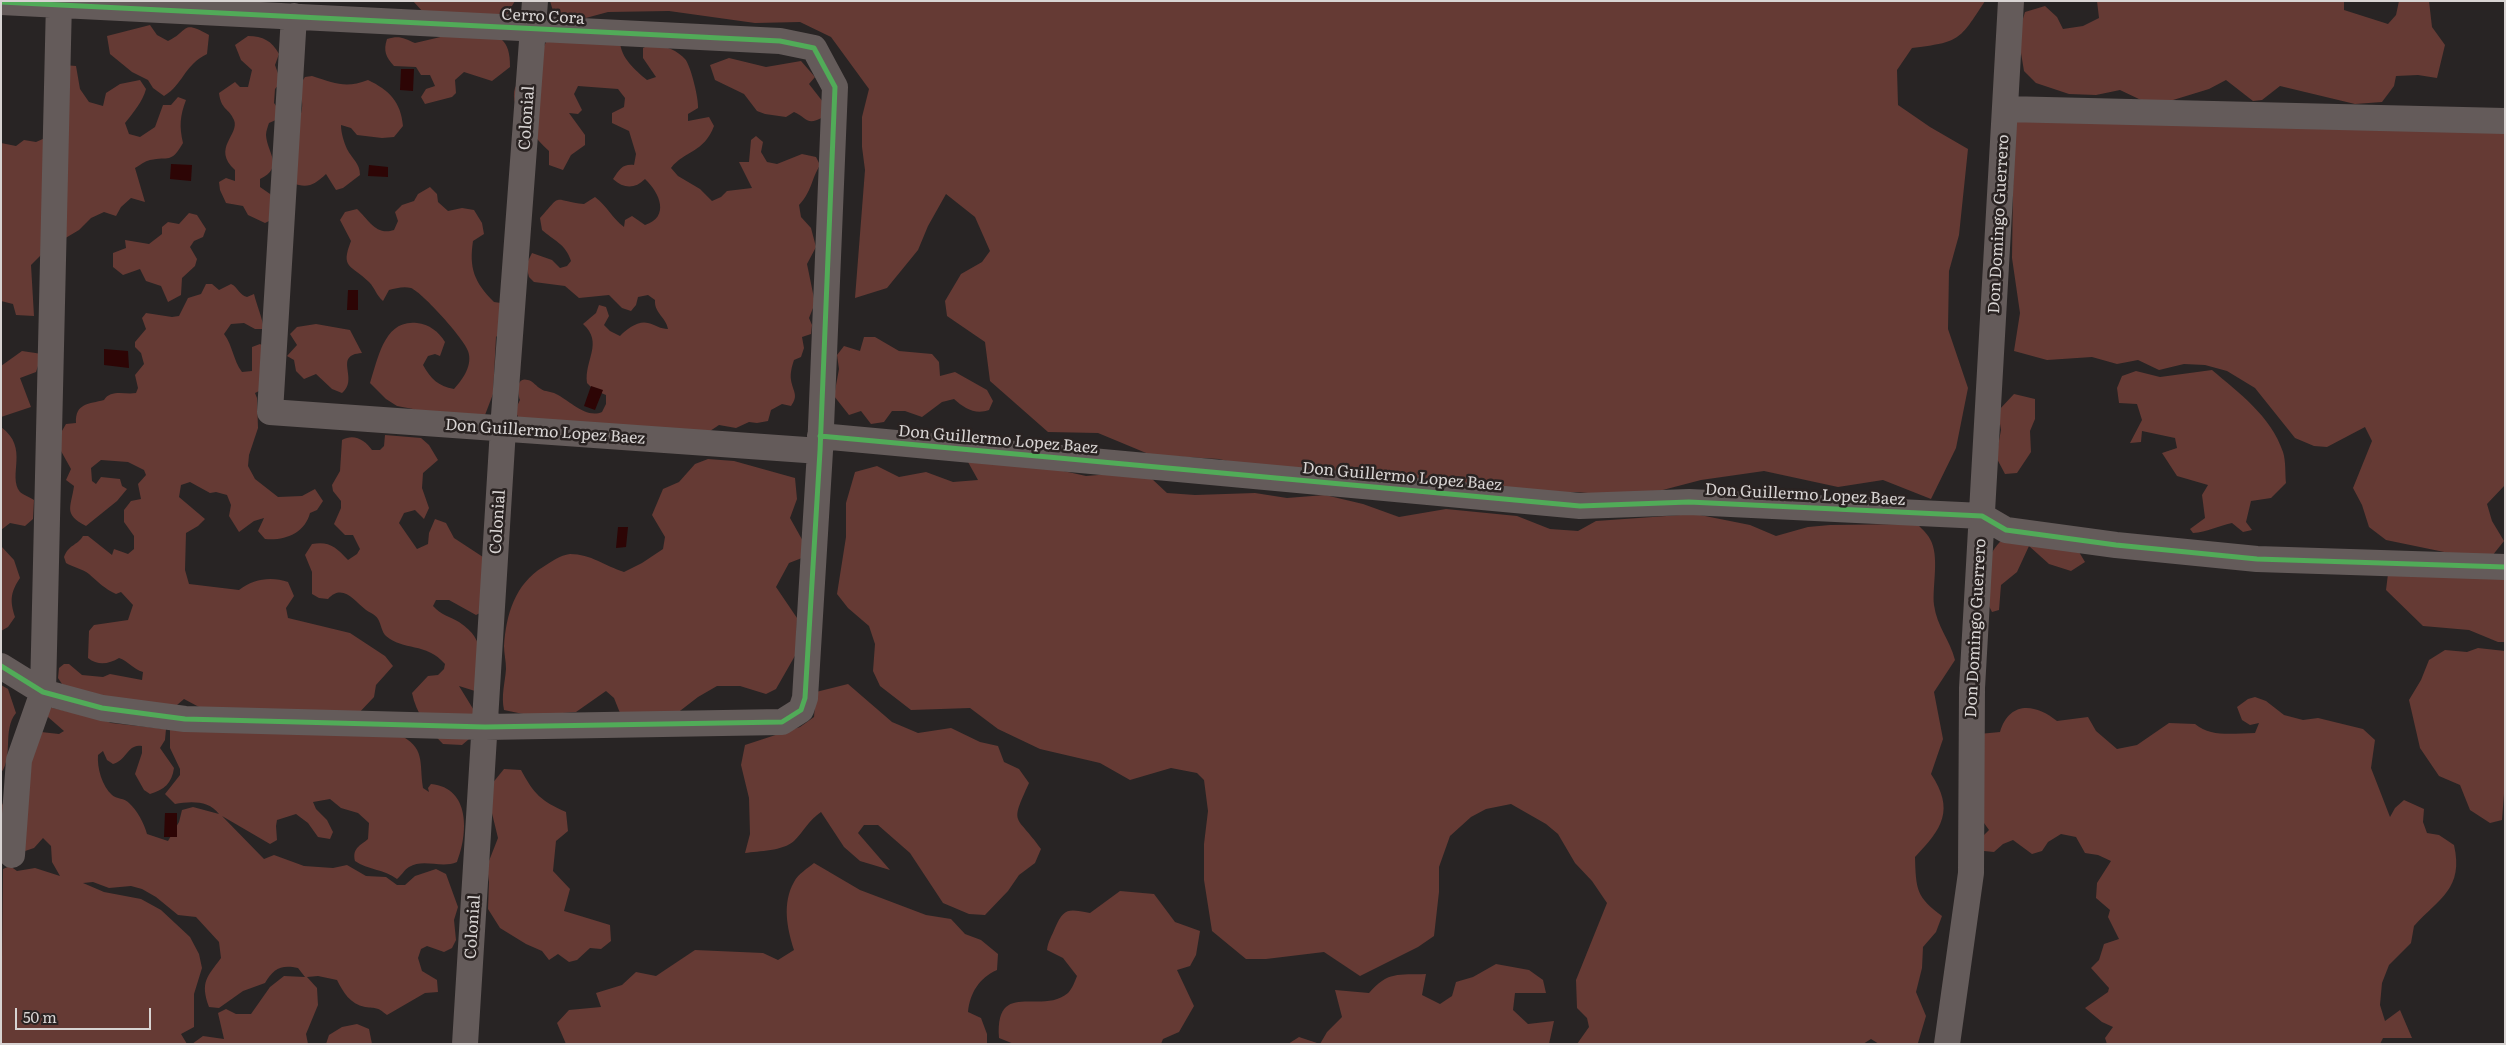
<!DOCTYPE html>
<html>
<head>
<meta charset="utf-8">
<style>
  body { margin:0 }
  #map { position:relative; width:2506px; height:1045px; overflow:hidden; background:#282424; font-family:Literata,serif }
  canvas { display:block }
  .frame { position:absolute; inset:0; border:2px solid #d8d4d3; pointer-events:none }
  .scale { position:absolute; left:15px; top:1008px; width:136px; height:22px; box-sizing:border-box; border:2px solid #d8d4d3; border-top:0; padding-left:6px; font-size:15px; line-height:18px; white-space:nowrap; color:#d8d4d3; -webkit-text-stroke:4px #2a2322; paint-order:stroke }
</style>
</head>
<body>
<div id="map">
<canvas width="2506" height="1045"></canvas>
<div class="frame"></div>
<div class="scale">50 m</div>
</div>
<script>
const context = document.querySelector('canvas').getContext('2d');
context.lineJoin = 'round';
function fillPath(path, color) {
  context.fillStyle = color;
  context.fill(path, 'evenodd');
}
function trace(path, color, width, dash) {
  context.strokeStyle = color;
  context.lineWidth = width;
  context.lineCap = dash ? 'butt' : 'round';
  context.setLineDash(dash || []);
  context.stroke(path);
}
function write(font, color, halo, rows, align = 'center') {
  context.font = font + ' Literata,serif';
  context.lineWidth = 5;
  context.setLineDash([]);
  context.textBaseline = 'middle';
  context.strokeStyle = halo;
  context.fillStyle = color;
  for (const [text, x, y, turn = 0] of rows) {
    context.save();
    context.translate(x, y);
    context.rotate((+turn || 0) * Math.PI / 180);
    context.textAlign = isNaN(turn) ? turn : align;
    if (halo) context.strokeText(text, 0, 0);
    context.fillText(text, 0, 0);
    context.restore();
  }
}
fillPath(new Path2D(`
  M413 1H515L507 14 490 19 423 12Z
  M550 1H1985C1959 41 1960 42 1912 48L1897 70 1898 105 1930 127 1968 149 1959 235 1949 271 1948 329 1968 388 1956 448 1931 499 1883 480 1838 487 1764 471 1701 480 1636 497 1576 492 1515 496 1460 481 1407 486 1271 472 1219 459 1151 455 1098 433 1048 432 990 381 985 342 947 316 945 301 961 274 982 262 990 251 975 217 946 194 928 226 918 250 887 288 855 298 865 170 862 147V117L869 89 831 37 800 22 755 23 669 11 608 12 582 19 553 11Z
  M2097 1H2344V10L2388 24 2396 15 2399 1H2429L2432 27 2445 45 2437 78 2418 75 2396 76 2394 86 2382 102 2355 104 2280 86 2262 100 2253 101 2226 80 2209 89 2160 104 2141 100 2120 90 2096 95 2069 94 2036 83 2024 71 2018 35 2025 12 2045 6 2057 17 2063 29 2083 26 2099 18Z
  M150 25 157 35 168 41C189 31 181 19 209 35L207 54C184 65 183 85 164 96L153 88 148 80 132 72 110 54 107 36Z
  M449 35C481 35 511 24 510 67L492 81 464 72 455 80 456 93 452 97 425 104 421 97 426 89 435 86 430 75H421L416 67 394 66C386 57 383 51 387 39 399 35 404 38 415 43Z
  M248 36C263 36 272 41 279 54L275 65 281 82 275 89 274 103 279 110 278 119 269 123C268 126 266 131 266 135 267 153 285 167 260 179V187L273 196 269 221 265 223 248 215 243 206 226 203 220 190 219 182 226 178 235 181V170C211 148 240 135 234 120 229 108 221 110 219 93L235 82 240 87H248L252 70 241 60 235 45Z
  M546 42H620C621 58 635 70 647 80L656 77 643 58V48C656 41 676 49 685 59 691 66 699 100 698 108L688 114V121L709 117 714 126C704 153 685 150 671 168L678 176 700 189 712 201 721 197 727 191 752 188 739 162H749L751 140 756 136 763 142 761 152 767 162 777 164 802 154 816 157 820 165C811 180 812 191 799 205L801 217 811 228 816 247 807 264 815 303 809 318 812 325 811 334 802 337 804 348 801 357 794 360C792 366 790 373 791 380 793 392 799 395 791 406L782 404 771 410 768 421 757 423 749 422 736 428 719 425 710 431 521 421C515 414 515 409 520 400 518 394 515 376 528 380 533 381 537 387 541 389 545 392 551 391 556 394 569 400 586 419 602 412L606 404V395L594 390 587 383C584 360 604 343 583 324L596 313 599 305 606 307 609 316 604 325 610 331 620 336C626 329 639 320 648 323 656 325 660 329 668 329 666 317 654 313 655 300L648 295 638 297 636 305 631 311 622 308 609 295 579 298 565 286 534 282 529 277 526 265 532 253 552 260 560 268 567 266 571 261C566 244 553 240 542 230L540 218C563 192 551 200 584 204L595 197C607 206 612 218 624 227L625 220 632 216 645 225C670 217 660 193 645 179 635 189 624 189 613 179 620 169 622 164 634 165L636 154 629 131 612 123V113L624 107 625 98 618 89 578 86 574 94 582 110 578 114 569 113 585 135V145L571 155 563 170 549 165V151C536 139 508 108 515 88 522 71 539 60 546 42Z
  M729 58 766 67 801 61 815 77 809 84 823 102V117C806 127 807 117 794 112L786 117 765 114 757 111 744 94 715 80 710 65Z
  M63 65 76 66 80 89 89 102 103 106 106 93 120 84 140 80 146 89C143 101 133 113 125 123L129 134 140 137 155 127 163 105H171L178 97 186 100C180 116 179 126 183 143 171 164 169 156 150 160 145 161 140 165 135 168L145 202 131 198 121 207 116 216 104 212 91 218 79 230 47 249 31 265 34 316 16 315 13 304 1 301V143L16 146 24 140 36 142 52 135Z
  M312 76C335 83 345 89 368 80 389 90 401 102 403 126L394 137 382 138 357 135 351 128 341 125C341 133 344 142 347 149 352 159 360 163 360 175L343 188 336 190 326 174C314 185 308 189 292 183 293 168 292 151 294 136 297 119 309 107 297 89L305 77Z
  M2014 120 2505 127V485L2487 504 2492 521 2504 541 2492 556 2449 553 2386 540 2369 527 2362 505 2353 488 2372 441 2365 427 2327 447 2314 446 2295 438 2255 388 2227 371 2205 365 2184 364 2159 370 2138 360 2117 364 2092 357 2047 360 2014 351 2020 313 2012 258Z
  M430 187 437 194 438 202 448 211 462 208 474 210 482 223 484 234 473 241C469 268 474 282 494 302L501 303 504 329 496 337 493 394 485 415 431 417 413 409 397 406 386 399 370 383C378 359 384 319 417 323 429 324 439 332 445 342L440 356 435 354 428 356 423 365C431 379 438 386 454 389 463 379 473 365 468 351 465 340 423 293 411 288 404 286 396 288 389 290L383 301C376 295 375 288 369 282 351 264 340 269 351 241L340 220 345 212 357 209C369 220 376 236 394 230L398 221 395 212 402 205 414 201 418 194Z
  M189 213 197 215 206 229 203 237 194 241 190 247 197 259 195 266 182 278 181 295 168 302 161 286 146 281 140 269 123 275 113 267V253L126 248 125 240 149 244 162 234V227L168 222 179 224Z
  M206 284H212L219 290 231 284C238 287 239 295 247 297L254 294C257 306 262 317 264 329H255L244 323 231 324 224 334C233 346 233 360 242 372L252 371V347L260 344 269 350 261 390 255 393 257 398 258 428 249 455 248 466 255 479 278 497 302 496 315 489 323 501 317 510 310 513C305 533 285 541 265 539L258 531 264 518 254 521 239 532 229 516 231 505 227 495 216 492 210 493 190 482 181 485 179 497 205 519 198 526 186 533 185 570 189 584 239 590C253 579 271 576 288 582L294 596 286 608 288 618 350 633 385 656 393 666 376 685 374 697 357 715 199 707 184 699 177 705H119L62 684 58 678 59 668 64 664H69L82 675 103 677 110 674 142 680 143 672C133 669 128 661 119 658 109 664 98 666 88 658L89 631 94 625 128 620 133 605 121 592 116 594C105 589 98 582 89 574 83 569 73 567 66 563L64 557C69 544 77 546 83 536H88L112 555 114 549 128 554 134 549V536L124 522V510L131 501 141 499 138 484 146 475 144 470 128 462 101 460 91 468 92 481 96 484 101 477 120 479 122 486 127 489 117 501 86 526C63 514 71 508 74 486L66 480 71 469 61 451 59 436 66 424 76 423C75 403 89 404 104 400 111 389 125 395 136 393L138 388 135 375 144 364 141 353 135 347V342L146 329 142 318 146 313 172 317 179 316 188 298 201 294Z
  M316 324 350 330 362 353C332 355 360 379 342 393L332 389 316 374 304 379 296 371 294 360 287 356 297 345 290 334 297 327Z
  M864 337H875L899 351 932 354 939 362 940 376 955 372 987 390 993 401 989 410C975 415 964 408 954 399L942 402 922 417 905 411H892L884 422 871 424 861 411 849 415 834 396 839 369 837 355 844 346 860 351Z
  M22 351 42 354 36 372 20 378 31 407 1 417V366Z
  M2212 370C2239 393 2271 416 2283 452 2286 461 2285 474 2286 483L2271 498 2251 501 2246 522 2252 530 2243 532 2232 523C2218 526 2207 532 2193 533L2190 529 2205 518 2202 495 2208 485 2177 476 2162 453 2177 448 2175 438 2142 431 2141 442 2130 443 2142 420 2137 404 2119 403 2117 388 2122 376 2136 371 2160 377Z
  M2014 394 2035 399V419L2030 431 2031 452 2017 473 2005 474 1996 457 2001 430 1998 411Z
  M1 427C30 448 7 475 20 492 23 495 30 497 34 500L33 519 25 526 10 523 1 530Z
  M385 435 421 438 429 445 438 460 423 473 422 488 429 508 424 519 415 510 404 513 399 523 417 549 428 544 429 533 435 519 446 523 454 538 486 559V610L476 615 449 600H436L433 606C441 615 449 616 459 622 489 642 478 659 475 691L459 686 475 712V734L462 745 443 744C428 729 416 713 412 693L428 676 438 675 444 669 445 664C426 642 403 651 386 636 382 633 381 624 378 619 375 614 370 613 366 610 354 601 343 583 328 599L319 598 312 594V572L305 555 312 544C329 541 336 547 348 560L357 554 360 549 353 535H345L334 524 341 508V501L333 491 332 485 340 471 342 440C354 433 365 440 372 450H380L384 446Z
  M708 459 734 461 795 478 797 499 790 518 804 543 807 556 789 563 776 587 797 618 796 654 776 689 766 694 740 686H717L698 697 676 714 620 713 614 698 606 691 576 712 563 713 547 719 504 710C501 695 505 683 506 669 506 661 504 653 504 646 506 615 515 584 543 567 551 562 560 555 570 554 591 554 605 566 624 572L642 563 663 549 665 537 652 515 663 489 679 482 695 464Z
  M968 462 1041 466 1086 476 1111 474 1151 478 1167 493 1195 495 1255 493 1287 498 1325 495 1363 504 1399 517 1446 509 1517 516 1550 529 1578 531 1596 521 1695 514 1750 525 1776 536 1808 527 1830 525 1917 524C1921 528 1927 533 1930 539 1940 556 1932 586 1934 605 1937 627 1950 640 1955 660L1934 692 1943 739 1931 774C1955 810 1942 829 1915 857 1916 889 1916 897 1942 916L1936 932 1923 947 1922 968 1916 992 1926 1016 1918 1043 1879 1044 1871 1039 1863 1044H1577L1589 1027 1587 1018 1577 1008 1576 980 1607 903 1592 881 1575 863 1558 834 1546 824 1511 804 1486 809 1471 817 1450 836 1439 867V892L1434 936 1418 947 1360 976 1324 952 1266 959H1246L1212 931 1204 880V844L1208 811 1204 780 1197 773 1171 768 1130 780 1100 763 1040 749 998 729 970 708 911 710 880 686 873 671 875 644 869 626 848 608 837 594 846 537V503L855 472 877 466 899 477 926 472 953 482 978 480Z
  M2007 535 2076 547 2085 562 2071 571 2049 564 2029 546 2017 572 2001 585 1999 610 1992 612C1989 605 1981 594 1981 586 1981 567 1993 547 2007 535Z
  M1 546 14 560 20 578C10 593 10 601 15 617L8 627 1 631Z
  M2505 570V642H2498L2469 630 2423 626 2386 590 2388 574Z
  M2478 648 2505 651V781L2502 820 2490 823 2470 810 2460 785 2439 776 2420 748 2409 700 2421 680 2429 660 2445 650 2467 652Z
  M848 684 892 722 918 733 951 728 980 742 998 746 1004 762 1019 769 1029 783C1009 827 1016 813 1041 849L1035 863 1019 875 1008 891 985 915 969 914 943 903 910 853 878 825H864L858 833 890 870 860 861 844 847 821 812C809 820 804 831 794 841 783 851 759 851 745 853L750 834 749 798 741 765 745 745 800 727 814 717 816 692Z
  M1 685 8 689 16 713C2 730 14 756 1 773Z
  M2255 697 2266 701 2284 715 2303 720 2318 718 2363 729 2375 740 2371 768 2390 817 2395 808 2404 800 2424 809 2423 822 2427 833 2439 835 2454 845C2464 889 2439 898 2414 926L2411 943 2389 965 2382 983 2380 1005 2385 1021 2400 1010 2412 1038H2383L2380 1044H2107L2105 1038 2113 1027 2102 1022 2085 1008 2108 992 2109 988 2091 968 2099 960 2104 944 2119 939 2108 917 2110 910 2096 898 2097 883 2111 861 2098 855 2085 853 2076 837 2061 834 2048 842 2042 851 2032 854 2013 840 2003 844 1994 852 1984 851 1979 840 1989 830 1979 816V734L2000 732C2009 701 2035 703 2057 721L2088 717 2096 731 2117 749 2137 745 2169 723 2195 724C2212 738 2235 733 2255 733L2259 723 2250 725 2242 720 2237 707 2248 699Z
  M44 706 101 719 111 723 166 729 165 740 160 748 174 768C172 783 164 790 150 794L144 790 135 774 142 753V746C128 743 127 760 113 764L107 760 103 751 98 755C97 768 102 786 112 795 116 799 125 798 129 803 137 810 144 823 147 834L168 841 179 822 182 810 193 807 219 814C209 800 190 801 175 804L165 794 180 775V769L170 748V726L398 734C426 748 419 761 423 788L429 792 428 788 431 784C471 788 468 834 457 862 441 869 424 858 409 867 404 870 402 875 397 879 384 869 368 870 355 861 352 848 360 846 368 839L369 823 358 813 341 808 330 799 313 802 316 809 327 820 333 832 330 839 318 837 308 823 296 814 277 820 276 826 277 840 270 844 222 816 264 859 274 855 304 866 333 868 347 865 366 876 386 877 397 885H405L415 876 436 869 446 874 458 907 454 920 456 940 452 948 444 952 427 946 421 949 418 958 422 971 437 980 438 992 425 993 387 1015C376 1006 377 1009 365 1007 350 1004 343 992 337 980L318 976 307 977 317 988 318 1005 306 1034 308 1044H192L203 1036 224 1039 218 1013 226 1009 236 1014H251L270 987 284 976 305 977 298 968C281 964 273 969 265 983L243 991 219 1008 209 1007C200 982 207 977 221 958L219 942 196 917 178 915 156 897 142 889 131 886 109 888 93 882 83 883 104 892 141 899 161 910 190 937 199 954 202 968 194 994V1027L181 1034 187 1044H1L3 869 10 866 17 871 35 868 60 876 52 862 51 846 43 838 34 848 22 852 1 825V807L41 732 59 734 64 731 48 717Z
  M504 769 521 770C534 794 541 801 566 812L568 831 556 841 553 871 570 889 564 911 610 925 611 941 601 949 590 948 577 960 569 962 558 954 549 960 542 951 526 944 500 928 488 909 489 882 487 866 498 838 490 805 491 785Z
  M814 863 860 890 926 915 951 919 965 934 981 940 998 954 997 970C979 978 970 993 968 1012L981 1018 987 1034V1044H566L557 1023 569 1010 601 1007 596 993 622 985 636 972 656 976 695 950 763 953 778 960 794 950C787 928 782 903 794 882 798 874 808 868 814 863Z
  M1120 891 1154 894 1175 922 1200 931 1196 955 1190 966 1177 970 1194 1006 1179 1032 1163 1039 1161 1044H1014L999 1038C995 978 1041 1016 1068 993 1072 989 1075 981 1077 976L1063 958 1047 950C1048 941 1052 936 1055 928 1064 907 1069 909 1090 913Z
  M1496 964 1529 970 1543 980 1546 993H1515L1513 1010 1528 1024 1554 1021 1549 1044H1288L1299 1037 1320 1044 1327 1032 1342 1017 1335 990 1369 993C1388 971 1398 975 1426 974L1422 995 1440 1004 1452 996 1456 982 1473 977Z
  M357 1024 369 1029 372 1044H326L329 1035 342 1027Z`), '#653a34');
fillPath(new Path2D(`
  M401 69H414L413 91 400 90Z
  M171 164 192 165 191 181 170 179Z
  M369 165 388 167V177L368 176Z
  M348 290H358V310H347Z
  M104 349 128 351 129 368 104 365Z
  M591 386 603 390 595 410 584 406Z
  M618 527H628L626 547 616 548Z
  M165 813H177V837H164Z`), '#2d0505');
trace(new Path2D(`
  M1 2 780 41 814 48 835 87 820 451 805 698 801 710 782 722 485 727 185 719 102 708 43 692 1 666
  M294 16 270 412 820 451
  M2005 109 2505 121
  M820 436 1580 506 1689 502 1982 516 2006 530 2116 545 2257 559 2505 567
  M12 855 19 760 43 692 59 1
  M465 1044 503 429 535 1
  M1947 1044 1971 873 1972 688 2011 1`), '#645b5a', 26);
trace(new Path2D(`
  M1 2 780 41 814 48 835 87 820 451 805 698 801 710 782 722 485 727 185 719 102 708 43 692 1 666
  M820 436 1580 506 1689 502 1982 516 2006 530 2116 545 2257 559 2505 567`), '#51ab58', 5);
write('16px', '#d8d4d3', '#2a2322', [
  ["Cerro Cora",543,17,3],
  ["Colonial",527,118,-86],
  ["Don Domingo Guerrero",1999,224,-87],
  ["Don Guillermo Lopez Baez",545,432,4],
  ["Don Guillermo Lopez Baez",998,440,5],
  ["Don Guillermo Lopez Baez",1402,477,5],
  ["Don Guillermo Lopez Baez",1805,495,3],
  ["Colonial",498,522,-86],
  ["Don Domingo Guerrero",1976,628,-87],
  ["Colonial",473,927,-86]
]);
</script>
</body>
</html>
